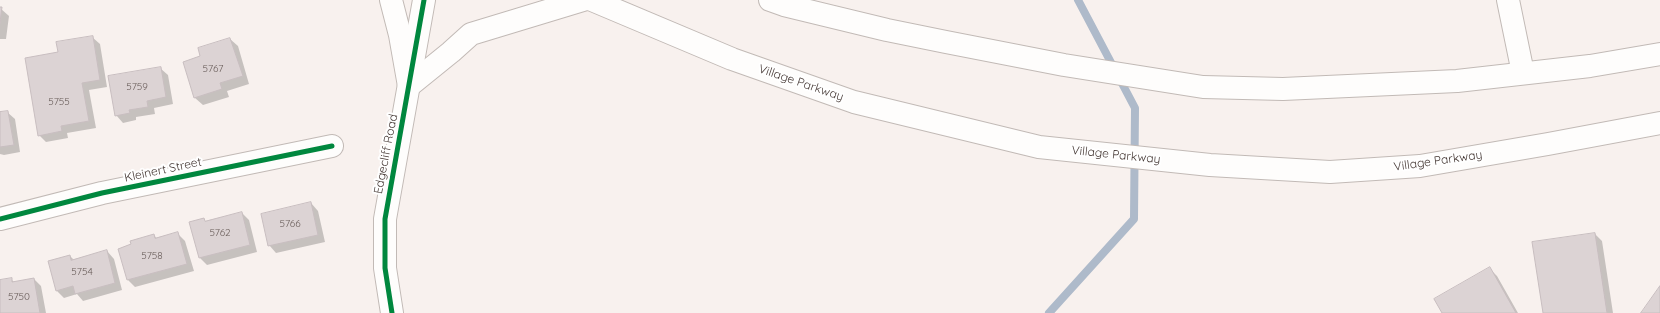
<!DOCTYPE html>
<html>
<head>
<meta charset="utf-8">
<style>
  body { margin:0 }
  canvas { display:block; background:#f8f1ee }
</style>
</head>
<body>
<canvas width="1660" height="313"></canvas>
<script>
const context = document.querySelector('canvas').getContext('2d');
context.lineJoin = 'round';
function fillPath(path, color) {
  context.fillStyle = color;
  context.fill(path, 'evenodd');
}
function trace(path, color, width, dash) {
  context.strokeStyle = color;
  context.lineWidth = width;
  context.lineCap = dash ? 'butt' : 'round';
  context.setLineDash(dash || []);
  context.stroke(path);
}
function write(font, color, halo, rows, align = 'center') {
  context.font = font + ' Quicksand,sans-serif';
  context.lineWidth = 4;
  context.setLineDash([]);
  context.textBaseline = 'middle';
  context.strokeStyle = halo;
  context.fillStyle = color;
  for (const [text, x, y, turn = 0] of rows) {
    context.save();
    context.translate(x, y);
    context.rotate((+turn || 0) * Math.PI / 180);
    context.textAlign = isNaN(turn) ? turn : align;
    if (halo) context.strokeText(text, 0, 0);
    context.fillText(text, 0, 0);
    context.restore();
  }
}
fillPath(new Path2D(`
  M0 8 9 16 6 39H0Z
  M92 37 100 44 107 87 89 90 96 128 67 133 68 138 46 142 39 135 59 53Z
  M230 39 238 46 249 84 227 91 229 97 203 105 195 98 202 57Z
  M160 68 168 75 173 104 154 108 155 114 136 117V120L123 123 116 115Z
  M7 112 15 119 20 152 4 155 0 154V113Z
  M311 203 318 211 325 242 276 253 269 245Z
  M242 213 249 220 257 252 207 265 199 257 203 219 206 222Z
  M177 233 185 241 194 271 135 287 128 280 119 249 154 235 157 239Z
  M1595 234 1602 241 1613 313H1544Z
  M107 251 114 259 122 290 83 301 77 294 64 298 57 291 70 256 74 260Z
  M1490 269 1497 276 1518 313H1443Z
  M11 279 14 282 34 279 41 286 46 313H0V281Z`), '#0003');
trace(new Path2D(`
  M1049 313 1134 219 1135 108 1078 0`), '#aebaca', 8);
const building = new Path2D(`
  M0 7H2L0 23Z
  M93 36 100 80 82 83 89 121 61 126 62 131 38 136 25 58 58 52 56 42Z
  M230 38 243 76 220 83 222 89 194 98 183 62 200 56 198 48Z
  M161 67 166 97 147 101 148 107 129 110 130 113 115 116 108 76Z
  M8 111 14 145 0 147V112Z
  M311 202 318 235 268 246 261 214Z
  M242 212 250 245 199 258 189 222 204 218 205 221Z
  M178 232 187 264 127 280 118 249 131 244 130 241 154 234 155 238Z
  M1595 233 1607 313H1543L1532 242Z
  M107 250 115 283 75 294 73 286 56 291 48 261 70 255 71 260Z
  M1490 267 1516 313H1442L1434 299Z
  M12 278V282L34 278 40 313H0V280Z
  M1660 286V313H1641Z`);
fillPath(building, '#dcd3d4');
trace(building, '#c8bec0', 1);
const minor = new Path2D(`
  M1508 0 1523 73
  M0 219 102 193 332 146
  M392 313 385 268V219L424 0`);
const major = new Path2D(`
  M391 0 400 35 409 86 451 52 471 34 583 0
  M592 0 732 59 854 102 1039 147 1210 165 1330 172 1420 166 1548 144 1660 123
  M770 0 784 5 887 30 946 42 1064 65 1203 87 1283 89 1457 81 1590 66 1660 54`);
trace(minor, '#c2bab6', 24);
trace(major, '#c2bab6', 24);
trace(minor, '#fefdfc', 22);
trace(major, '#fefdfc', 22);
trace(new Path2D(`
  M0 219 102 193 332 146
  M392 313 385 268V219L424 0`), '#00873e', 5);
write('10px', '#6a5e5b', null, [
  ["5767",213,69],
  ["5759",137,87],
  ["5755",59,102],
  ["5766",290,224],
  ["5762",220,233],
  ["5758",152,256],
  ["5754",82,272],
  ["5750",19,297]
]);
write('12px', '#443733', '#fff', [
  ["Village Parkway",801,83,19],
  ["Edgecliff Road",386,154,-79],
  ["Village Parkway",1116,155,6],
  ["Village Parkway",1438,161,-8],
  ["Kleinert Street",163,170,-12]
]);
</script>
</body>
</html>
